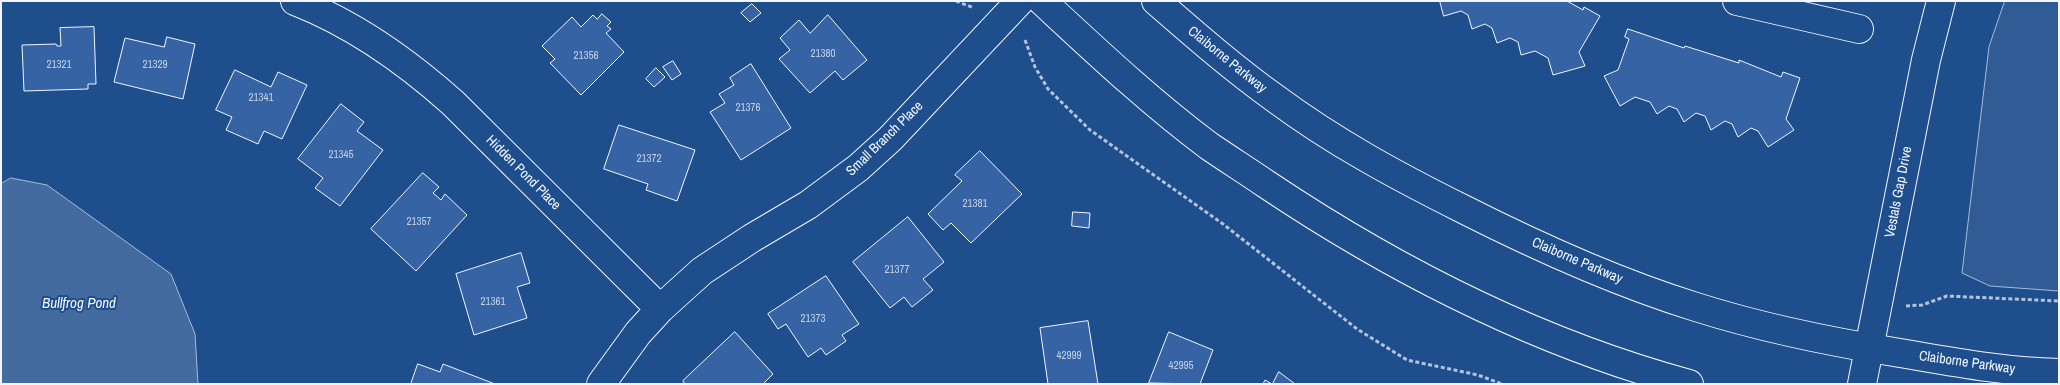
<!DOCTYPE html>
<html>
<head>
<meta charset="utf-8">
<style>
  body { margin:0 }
  #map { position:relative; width:2060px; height:385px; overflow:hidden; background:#1f4e8c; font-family:"Archivo Narrow",sans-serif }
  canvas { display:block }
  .frame { position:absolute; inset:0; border:2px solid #f2f6ff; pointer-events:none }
</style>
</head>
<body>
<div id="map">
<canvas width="2060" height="385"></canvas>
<div class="frame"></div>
</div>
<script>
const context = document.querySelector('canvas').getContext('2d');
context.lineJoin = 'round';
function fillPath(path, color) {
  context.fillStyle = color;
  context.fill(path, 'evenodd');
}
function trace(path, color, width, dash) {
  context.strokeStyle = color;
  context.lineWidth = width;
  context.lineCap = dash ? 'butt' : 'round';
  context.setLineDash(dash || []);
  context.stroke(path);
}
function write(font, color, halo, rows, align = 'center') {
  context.font = font + ' "Archivo Narrow",sans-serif';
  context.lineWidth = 4;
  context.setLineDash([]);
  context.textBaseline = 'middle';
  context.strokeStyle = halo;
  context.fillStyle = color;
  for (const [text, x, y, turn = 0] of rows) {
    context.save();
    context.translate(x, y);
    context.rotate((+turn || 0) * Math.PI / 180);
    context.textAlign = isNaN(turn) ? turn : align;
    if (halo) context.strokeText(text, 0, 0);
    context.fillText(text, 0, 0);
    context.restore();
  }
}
const built = new Path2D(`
  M2005 1H2059V291L1990 286 1962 273 1989 47Z`);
fillPath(built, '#305b95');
trace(built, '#a8bbd7', 1);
const water = new Path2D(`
  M11 178 47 185 171 274 195 334 198 384H1V184Z`);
fillPath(water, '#446ba0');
trace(water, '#a8bbd7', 1);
const building = new Path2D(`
  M1440 1H1567L1583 10 1584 7 1600 16 1579 52 1585 66 1553 75 1548 58 1535 51 1521 55 1518 42 1510 38 1497 43 1492 28 1485 24 1472 29 1468 15 1461 11 1444 16Z
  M752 4 761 13 750 22 741 13Z
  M602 14 611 22 607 26 611 29 606 33 624 52 581 95 550 63 555 59 542 46 572 17 581 27 593 15 597 19Z
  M828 15 867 60 843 80 835 71 810 93 779 59 790 50 780 38 799 20 810 33Z
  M94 27 96 84H88V89L24 91 22 45 56 44 57 46H61L60 28Z
  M1628 29 1684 48 1685 46 1739 63V60L1781 77 1783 72 1800 78 1786 119 1794 130 1768 147 1758 131 1751 128 1738 137 1732 124 1725 121 1711 130 1705 116 1696 113 1684 122 1677 109 1669 106 1657 114 1650 102 1635 97 1620 106 1604 76 1618 70 1629 39 1625 37Z
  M167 37 195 44 183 99 114 82 125 38 164 47Z
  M673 61 681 74 672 80 663 67Z
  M751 64 791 128 741 160 710 112 725 103 719 94 734 85 730 78Z
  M656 68 665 77 654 87 646 79Z
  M235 70 271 87 278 72 307 85 282 139 264 131 258 144 226 130 232 117 216 110Z
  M341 104 364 122 357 131 383 150 340 206 315 188 323 178 298 159Z
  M619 125 695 150 677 201 646 190 648 184 604 169Z
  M980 151 1022 194 971 243 951 223 943 230 928 214 962 181 955 175Z
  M423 173 439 187 433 193 441 200 445 194 467 215 416 271 371 229Z
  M1073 212 1090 213 1089 228 1072 226Z
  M908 217 944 262 923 279 933 290 912 307 904 297 890 308 853 262Z
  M521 253 530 283 517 287 527 318 474 335 456 274Z
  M826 276 859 324 842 335 846 341 826 355 821 348 808 357 786 324 778 329 768 314Z
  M1088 321 1098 384H1048L1040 328Z
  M735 332 773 374 763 384H685L683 381Z
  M1169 332 1213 350 1200 384 1149 383Z
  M418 364 440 372 443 364 495 384H411Z
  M1279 372 1295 384H1263L1265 380 1272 384Z`);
fillPath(building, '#3563a3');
trace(building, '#f2f6ff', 1);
const minor = new Path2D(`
  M295 1C354 24 406 61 453 103L660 309
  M1737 1 1859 29
  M601 384 638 333 660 309 702 271 752 238 808 205 858 168 890 139 1020 1
  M1862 384 1926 60 1941 1`);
const major = new Path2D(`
  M1042 1C1096 51 1150 102 1209 146 1228 159 1247 171 1266 184 1396 271 1538 343 1689 384
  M1156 1C1195 35 1234 69 1276 99 1334 142 1397 176 1461 208 1536 246 1615 282 1696 307 1762 328 1831 342 1900 353 1953 362 2005 372 2059 373`);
trace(minor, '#f2f6ff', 30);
trace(major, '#f2f6ff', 30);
trace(new Path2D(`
  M956 1 974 8
  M1025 40 1035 67 1048 89 1090 130 1223 224 1357 329 1407 360 1478 375 1502 384
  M1906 306 1922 305 1947 296 2059 301`), '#b3c4dc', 3, [4, 2.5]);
trace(minor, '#1f4e8c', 28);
trace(major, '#1f4e8c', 28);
write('11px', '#c3d1e8', null, [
  ["21380",823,54],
  ["21356",586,56],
  ["21321",59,65],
  ["21329",155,65],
  ["21341",261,98],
  ["21376",748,108],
  ["21345",341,155],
  ["21372",649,159],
  ["21381",975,204],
  ["21357",419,222],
  ["21377",897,270],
  ["21361",493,302],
  ["21373",813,319],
  ["42999",1069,356],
  ["42995",1181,366]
]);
write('14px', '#f2f6ff', '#1f4e8c', [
  ["Claiborne Parkway",1227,60,39],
  ["Small Branch Place",885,139,-44],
  ["Hidden Pond Place",523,173,45],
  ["Vestals Gap Drive",1899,192,-79],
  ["Claiborne Parkway",1577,261,23],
  ["Claiborne Parkway",1967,363,8]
]);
write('italic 15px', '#f2f6ff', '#1f4e8c', [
  ["Bullfrog Pond",79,304]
]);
</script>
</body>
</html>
